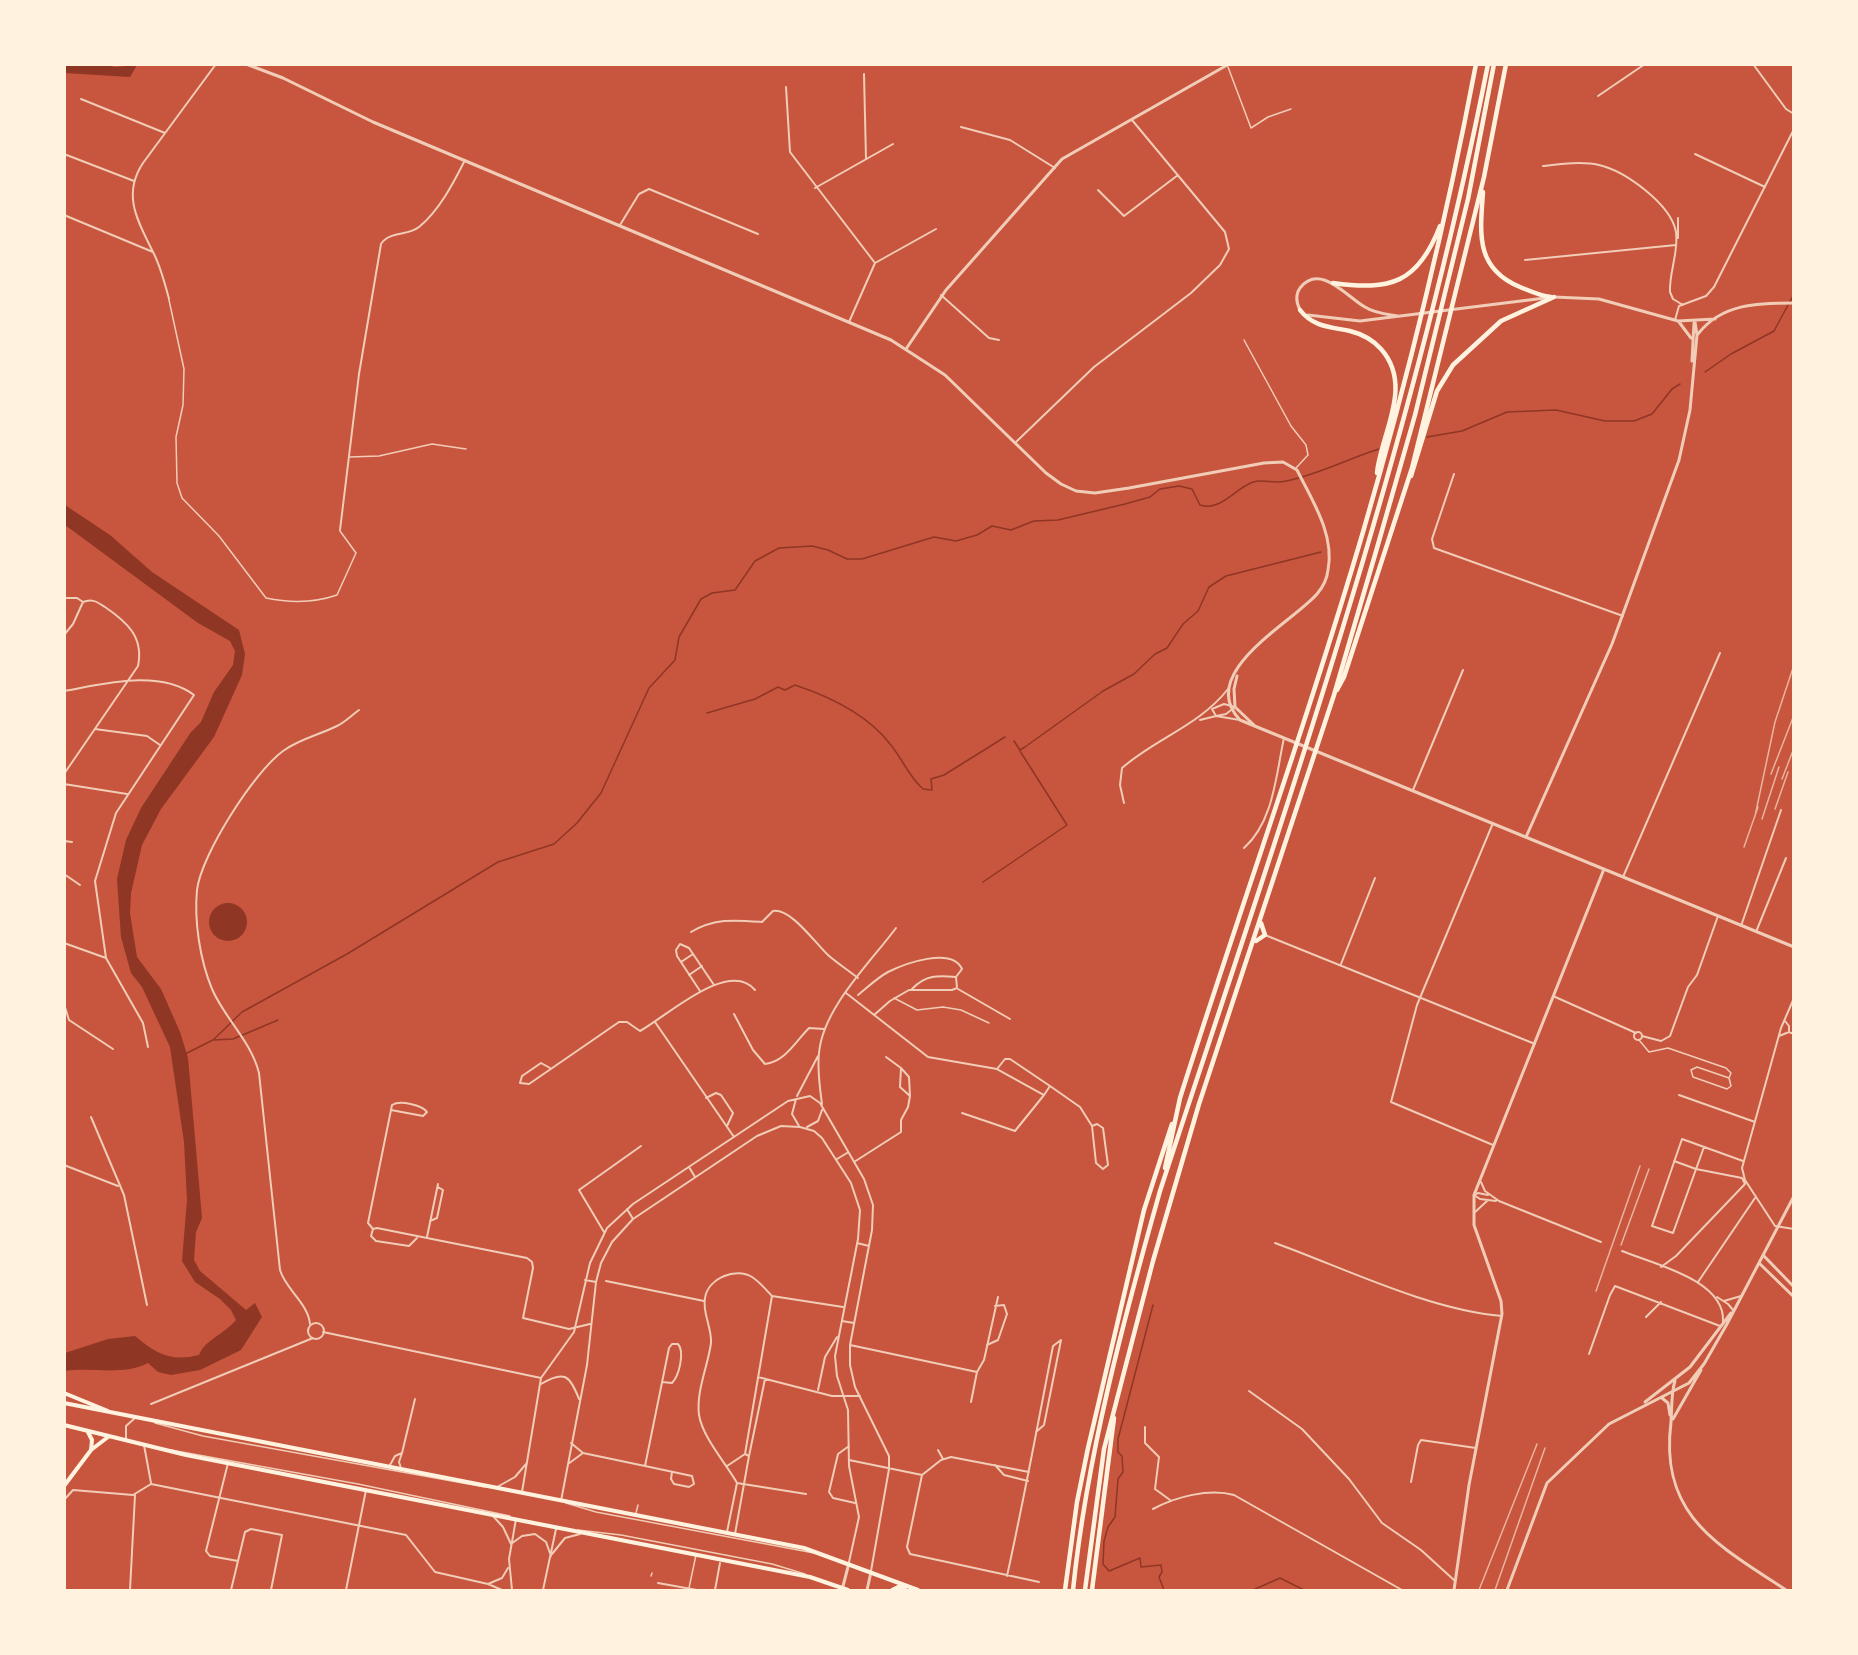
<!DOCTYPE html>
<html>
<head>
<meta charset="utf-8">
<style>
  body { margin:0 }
  #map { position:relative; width:1858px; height:1655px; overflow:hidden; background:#c8553d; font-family:Overpass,sans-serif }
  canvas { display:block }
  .frame { position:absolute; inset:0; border:66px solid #fff3e0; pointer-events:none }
</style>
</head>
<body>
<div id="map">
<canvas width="1858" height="1655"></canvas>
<div class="frame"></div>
</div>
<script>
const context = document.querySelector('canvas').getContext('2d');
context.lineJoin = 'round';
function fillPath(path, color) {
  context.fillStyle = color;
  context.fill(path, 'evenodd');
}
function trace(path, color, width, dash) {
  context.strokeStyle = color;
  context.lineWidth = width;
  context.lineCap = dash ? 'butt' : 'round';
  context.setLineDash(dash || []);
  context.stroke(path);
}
fillPath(new Path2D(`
  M107 65 115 67 137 65 130 77 65 73V65Z
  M65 505 110 535 152 572 239 630 245 654 242 675 214 737 161 809 142 845 131 893 130 913 137 957 161 989 180 1032 188 1058 202 1218 196 1232 194 1260 200 1271 246 1310 255 1303 262 1317 241 1350 200 1370 171 1375 158 1372 148 1363C124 1376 92 1367 65 1371V1353L108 1339 135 1336C156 1354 171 1362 199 1355 205 1340 223 1335 236 1320L231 1310 220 1299 195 1282 182 1261 187 1200 184 1142 170 1047 142 987 131 973 121 937 119 909 117 879 126 840 141 808 191 732 201 722 214 692 233 665 235 651 230 641 198 623 65 525Z
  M209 922a19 19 0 1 1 38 0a19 19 0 1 1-38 0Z`), '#8f3625');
trace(new Path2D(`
  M1705 372 1731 354 1774 331 1794 294
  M1427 437 1462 431 1507 412 1556 410 1605 421H1634L1652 414 1672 389 1680 384
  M707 713 755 699 778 687 785 690 795 685C828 696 868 715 890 744 902 758 909 777 923 789L932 790 931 779 944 775 1005 737
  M1014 741 1020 750 1025 747 1103 691 1134 674 1155 654 1167 648 1183 624 1198 611 1209 587 1226 576 1321 552
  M983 882 1067 825 1020 751
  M214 1040 233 1039 278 1020
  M185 1054 213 1040 242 1012 347 954 498 862 554 844 577 823 601 793 649 688 675 660 679 637 701 599 712 593 735 590 755 561 779 548 812 546 828 550 847 559H862L934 537 956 541 977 535 992 526 1011 530 1034 521 1058 520 1125 504 1150 497 1160 489 1179 486 1192 489 1200 505C1220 512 1234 489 1253 482 1263 479 1275 484 1286 481 1317 475 1347 459 1379 449
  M1153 1305 1118 1439V1452L1122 1456 1123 1472 1118 1479 1115 1517 1108 1527 1104 1541 1103 1564 1109 1571 1140 1558 1141 1567 1161 1565 1162 1572 1159 1577 1164 1590
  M1253 1590 1280 1578 1304 1590`), '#8f3625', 1.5);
trace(new Path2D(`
  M1228 67 1251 128 1268 117 1291 109
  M169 300 184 369 183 405 176 437 177 483 182 498 219 536 266 598C290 603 314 603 337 595L356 553 340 531
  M1244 340 1291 426 1306 445 1308 455 1296 468
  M349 457 379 456 432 444 466 449
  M894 998 917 1010 943 1007 961 1010 989 1023
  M1639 1040 1649 1052 1668 1048 1726 1068 1731 1073 1729 1078
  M1697 1067 1729 1078 1731 1086 1727 1089 1693 1077 1691 1070Z
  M155 1423 203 1436 485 1487
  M171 1450 358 1484 510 1516
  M566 1503 596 1512 814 1553
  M578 1530 621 1535 772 1564 805 1574`), '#f1ccb7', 1.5);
trace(new Path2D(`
  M636 1513 638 1505
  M651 1576 652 1573
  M689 1588 696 1555`), '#f1ccb7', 1.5);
trace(new Path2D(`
  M1753 64 1786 109 1794 114
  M864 74 866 159
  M786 87 790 152 875 263
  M1598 96 1645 64
  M81 99 165 133
  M961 127 1010 140 1055 168
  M64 154 134 181
  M1695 154 1765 187
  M1543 166C1560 164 1582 161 1599 165 1625 171 1671 204 1676 232 1679 252 1669 272 1670 292L1673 299 1683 305
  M815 188 893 144
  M1098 190 1124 216 1178 175
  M64 215 153 252
  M620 225 639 194 649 189 758 234
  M1678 238V218
  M1525 260 1676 245
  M941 295 989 338 999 340
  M169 299C165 284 161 268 154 254 139 223 121 196 143 163L216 64
  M1675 320 1679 306 1706 296 1714 287 1794 129
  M849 322 875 263 936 229
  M1016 442 1094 367 1191 293 1220 265 1229 249 1225 232 1132 120
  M1454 474 1432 539 1434 548 1623 616
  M340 530 359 374 381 244C389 231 408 236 419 227 439 211 454 182 465 160
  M64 598H77L83 602
  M64 635 73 624 83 602
  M64 664V670
  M64 691C104 684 159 669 194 695L116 813 95 881 106 958 143 1023 148 1047
  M1224 704 1235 707 1226 714 1216 716 1212 709Z
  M1200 720 1216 716 1240 720
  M95 729 147 736 160 745
  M64 774 138 666C144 637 127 622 105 607 97 602 92 598 83 602
  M64 784 127 794
  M1413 790 1463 670
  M1124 803 1120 785 1122 768C1156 738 1199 726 1228 689
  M1493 823 1417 1005 1391 1102 1493 1145
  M64 841 72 842
  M1244 848C1274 821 1276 774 1284 738
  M64 874 80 885
  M1623 877 1720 653
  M1741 926 1781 810
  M691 932C715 918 735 920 762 922L773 911C791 908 815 943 828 955 837 963 848 970 858 978
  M1756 932 1786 858
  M1265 935 1535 1044
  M64 943 106 958
  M681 962 693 954
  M1341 964 1375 878
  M689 975 702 966
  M958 989 1010 1019
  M700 991 677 956 676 950 680 944 689 948 714 985
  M846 993 928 1057 997 1069 1044 1095 1050 1086 1010 1059H1005L997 1069
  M858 995C868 987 877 978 888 972 904 964 952 946 962 969L956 977
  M1553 996 1636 1033
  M1794 998 1781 1028 1742 1168 1745 1180 1775 1226 1794 1229
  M64 1004 69 1020 113 1049
  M734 1014 753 1050 765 1064C785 1062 796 1041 809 1028L824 1029
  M874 1015 890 1001 909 990H952L957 988 956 977C938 975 925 975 912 989
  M1785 1021 1789 1026V1032L1794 1034
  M655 1022 734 1137
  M1634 1036a4 4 0 1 1 8 0a4 4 0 1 1-8 0Z
  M1642 1036 1661 1041 1670 1036 1688 987 1697 975 1718 916
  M1779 1036 1789 1032
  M886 1057 901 1068
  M550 1068 541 1063 522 1076 520 1083 529 1084 619 1022H627L640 1031C666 1017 729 958 755 990
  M1050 1086 1080 1107 1092 1126
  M1679 1095 1755 1122
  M797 1096 818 1056
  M706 1098 716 1093 721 1095 733 1113 727 1126
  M796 1099 792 1114 799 1126
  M822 1104C820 1088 817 1070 819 1053 823 1008 870 963 896 928
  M962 1113 1015 1131 1044 1095
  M91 1117 124 1195 147 1305
  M1097 1124 1103 1128 1108 1165 1103 1169 1096 1163 1092 1126Z
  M807 1127 818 1121 822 1110
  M1704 1147 1673 1233 1652 1226 1682 1139 1743 1161
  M837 1159 847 1153
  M854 1162 901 1132V1120L908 1107 910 1096 900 1087 901 1068 909 1077 910 1096
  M64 1165 118 1186
  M689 1167 695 1177
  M1481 1182 1485 1191 1499 1201 1601 1242
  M1474 1195 1480 1199 1496 1201
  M1474 1195 1478 1193 1488 1195
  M627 1209 633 1219
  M1474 1213 1487 1201
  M430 1221 437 1218 443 1190 438 1187
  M373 1229 377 1228 527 1258 532 1262 533 1268 523 1318 569 1329 590 1324
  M373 1229 368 1223 391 1110 392 1105C400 1100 422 1105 427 1112L423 1116 391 1110
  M373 1229 371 1236 376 1241 409 1246 417 1238
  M604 1232 579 1190 641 1146
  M427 1237 438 1184
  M857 1243 869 1246
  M1275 1243C1344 1268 1429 1310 1502 1316
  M1622 1251C1653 1264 1726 1280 1723 1322
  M1661 1267 1676 1256 1745 1184 1742 1178 1696 1169 1674 1161
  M585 1280 596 1282
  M606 1281 704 1301
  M1698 1282 1755 1198
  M772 1296 843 1307
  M1717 1297 1728 1304 1733 1310
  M1724 1301 1741 1296
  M1646 1317 1661 1302
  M842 1321 854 1323
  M308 1331a8 8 0 1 1 16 0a8 8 0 1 1-16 0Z
  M310 1324C308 1303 286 1290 280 1270L259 1073C251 1041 225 1019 212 989 200 960 194 921 197 890 201 855 254 772 283 751 299 739 319 735 337 726 345 722 352 715 359 710
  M323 1332 541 1378
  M850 1345 977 1372 984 1360 998 1297
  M987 1345 998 1340 1007 1314 1004 1305 995 1306
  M1589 1354 1610 1295 1615 1286 1720 1326
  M758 1377 832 1396H860
  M541 1384C564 1370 570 1375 579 1399
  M818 1390 825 1357 837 1337
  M1249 1391 1302 1429 1349 1479 1382 1523 1421 1550 1454 1580
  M971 1402 977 1372
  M151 1404 313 1338
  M1145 1427V1443L1159 1457 1155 1489 1170 1500
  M126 1441V1426L135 1418
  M571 1443 583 1453 645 1466 669 1348 672 1344H678C685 1352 679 1376 672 1383L662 1382
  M144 1445 151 1483
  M849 1446 838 1454 829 1492 833 1498 855 1503
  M938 1450 943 1459
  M402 1453 415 1399
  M749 1456 765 1379
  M849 1460 922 1475 941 1460 951 1457 1029 1472
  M228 1463 206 1551 210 1556 238 1561
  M568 1464 583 1453
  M390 1465 395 1456 402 1453 399 1462 401 1468
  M995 1465 1004 1475 1028 1481
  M645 1466 692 1476 694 1484 689 1487 674 1484 671 1479 672 1472
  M727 1466 745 1454
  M922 1475 907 1547 910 1554 1039 1582
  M1411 1482 1418 1445 1421 1440 1476 1448
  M737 1483 806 1494
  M151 1484 406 1535 435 1572 488 1584 502 1590
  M497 1487 515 1477 526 1464
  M522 1492 541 1378 574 1332 590 1263 607 1228 633 1204 788 1101 810 1096 820 1103 864 1179 873 1205 872 1230 850 1345V1365L855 1387 889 1456V1469L871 1571
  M64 1500 73 1490 133 1495 151 1484
  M561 1501 587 1365 596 1282 601 1263 612 1242 633 1219 757 1136 781 1126 800 1127 814 1131 822 1138 851 1183 860 1210 858 1239 835 1356 837 1376 848 1410 849 1466 859 1517 849 1562
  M1153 1509C1175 1497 1209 1488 1234 1495L1402 1590
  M493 1516 503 1527 511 1544 522 1536 535 1534 546 1542 551 1556
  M727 1532 737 1483C725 1462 703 1438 699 1415 696 1391 708 1366 711 1343 712 1327 702 1313 705 1298 708 1278 736 1267 752 1277 760 1282 766 1290 772 1296L745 1454 749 1456 735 1534
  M552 1554 565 1538 580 1534
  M1007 1576C1024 1499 1038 1423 1053 1346L1061 1340 1044 1425 1036 1432
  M658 1583 697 1590
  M488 1584 502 1578 508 1568
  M130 1590 135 1495
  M231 1590 245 1532 251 1529 282 1535 271 1590
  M346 1590 366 1490
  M512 1590 509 1559 516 1519
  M543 1590 556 1529
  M715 1590 720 1563`), '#f1ccb7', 2);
trace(new Path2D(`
  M246 64 283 78 373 122 891 340 945 375 1046 473 1061 484 1076 491 1095 493 1129 488 1264 463 1283 462 1297 470C1312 500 1335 535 1328 570 1327 579 1323 587 1317 594 1293 622 1195 673 1240 720L1794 947
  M1554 297 1599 299 1678 321 1715 319
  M1300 310C1296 302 1295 295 1300 288 1320 262 1348 298 1365 307 1374 313 1386 314 1397 316
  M1308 315 1360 321 1545 298
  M1679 322 1691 338
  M1698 334C1722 303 1759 303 1794 303
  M906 349 946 290 1062 159 1229 64
  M1692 361 1694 323
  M1237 676 1234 689 1235 707 1255 726
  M1526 837 1612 644 1679 460 1690 410 1697 335 1695 322
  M1763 1255 1794 1287
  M1759 1263 1794 1297
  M1675 1381C1671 1393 1672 1408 1671 1422 1659 1516 1718 1545 1786 1590
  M1662 1398 1668 1403 1670 1415
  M1645 1402 1690 1367 1731 1313
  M1673 1419 1701 1370
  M842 1590 849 1563
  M867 1590 871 1572
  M1454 1590 1469 1485 1502 1314 1501 1301 1474 1225V1195L1604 869
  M1507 1590 1547 1483 1609 1424 1689 1383 1704 1364 1727 1324 1794 1196`), '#f1ccb7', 3);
trace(new Path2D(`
  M64 1393 108 1411
  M64 1403 804 1548 918 1590
  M64 1425 186 1455 810 1577 848 1590
  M88 1432 92 1440 91 1450
  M64 1486 91 1450 108 1437
  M892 1590 898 1587H906`), '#fff3e0', 4);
trace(new Path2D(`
  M1483 192C1480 234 1475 268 1520 287 1530 291 1540 296 1551 297
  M1333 283C1391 291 1418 283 1440 226
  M1300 310C1313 327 1331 327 1350 331 1362 334 1373 340 1381 349 1414 386 1381 433 1377 473
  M1411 476 1437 391 1453 365 1501 321 1554 297
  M1337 690 1344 677 1412 468 1484 177 1506 64
  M1256 941 1265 935 1261 923
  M1165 1168 1180 1098C1240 909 1307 722 1363 532 1408 378 1446 222 1476 64
  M1065 1590 1077 1502 1088 1448 1144 1210 1172 1124
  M1073 1590C1087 1455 1123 1322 1160 1191 1282 819 1412 450 1488 64
  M1085 1590 1104 1449 1153 1261 1199 1104 1334 695 1377 548 1415 415 1468 199 1494 64
  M1092 1590 1114 1418`), '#fff3e0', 4.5);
trace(new Path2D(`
  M1771 774 1794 715
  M1782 779 1794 748
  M1775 809 1788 772
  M1755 816 1775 722 1794 665
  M1762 819 1779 767
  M1744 847 1758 807
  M1621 1245 1649 1169
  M1596 1291 1640 1166
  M1479 1590 1537 1444
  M1495 1590 1545 1448`), '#e9b49f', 1.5);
</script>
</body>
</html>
